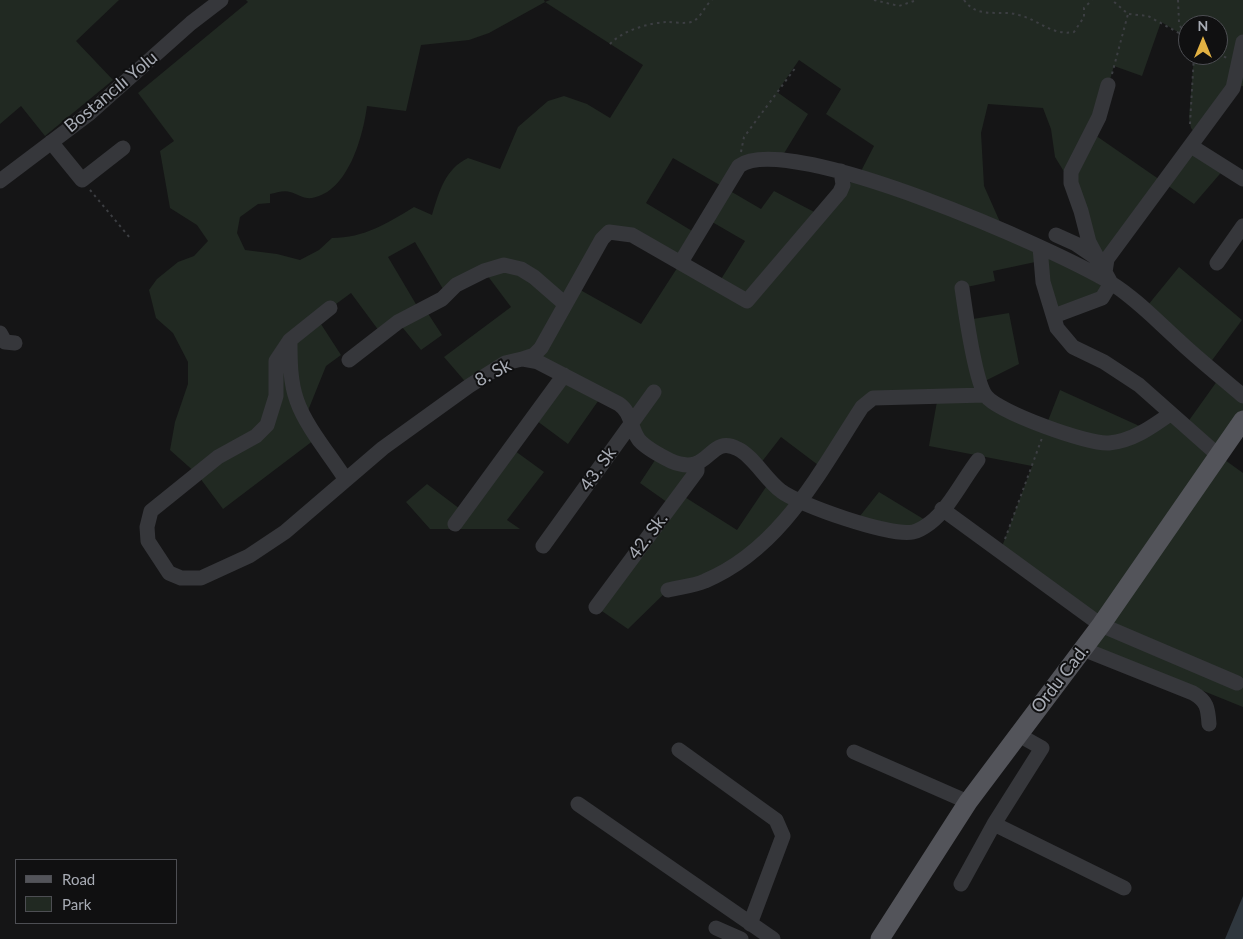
<!DOCTYPE html>
<html>
<head>
<meta charset="utf-8">
<style>
  body { margin:0 }
  #map { position:relative; width:1243px; height:939px; overflow:hidden; background:#151516; font-family:Lato,sans-serif }
  canvas { display:block }
  .legend { position:absolute; left:15px; top:859px; width:162px; height:65px; box-sizing:border-box; background:#101011; border:1px solid #4d4e53; margin:0; padding:6px 9px; list-style:none; font-size:15px; color:#a8acb5 }
  .legend li { display:flex; align-items:center; gap:10px; height:25px }
  .legend b { width:25px; border:1px solid #4d4e53 }
  .north { position:absolute; left:1178px; top:15px; width:50px; height:50px; box-sizing:border-box; background:#101011; border:1px solid #4d4e53; border-radius:50%; rotate:0deg; font-size:14px; font-weight:700; line-height:20px; text-align:center; color:#a8acb5 }
  .north::after { content:''; display:block; margin:auto; width:18px; height:22px; background:#e2b142; clip-path:polygon(50% 0,100% 100%,50% 72%,0 100%) }
</style>
</head>
<body>
<div id="map">
<canvas width="1243" height="939"></canvas>
<ul class="legend">
<li><b style="height:6px;background:#53545a"></b>Road</li>
<li><b style="height:14px;background:#212922"></b>Park</li>
</ul>
<div class="north">N</div>
</div>
<script>
const context = document.querySelector('canvas').getContext('2d');
context.lineJoin = 'round';
function fillPath(path, color) {
  context.fillStyle = color;
  context.fill(path, 'evenodd');
}
function trace(path, color, width, dash) {
  context.strokeStyle = color;
  context.lineWidth = width;
  context.lineCap = dash ? 'butt' : 'round';
  context.setLineDash(dash || []);
  context.stroke(path);
}
function write(font, color, halo, rows, align = 'center') {
  context.font = font + ' Lato,sans-serif';
  context.lineWidth = 4;
  context.setLineDash([]);
  context.textBaseline = 'middle';
  context.strokeStyle = halo;
  context.fillStyle = color;
  for (const [text, x, y, turn = 0] of rows) {
    context.save();
    context.translate(x, y);
    context.rotate((+turn || 0) * Math.PI / 180);
    context.textAlign = isNaN(turn) ? turn : align;
    if (halo) context.strokeText(text, 0, 0);
    context.fillText(text, 0, 0);
    context.restore();
  }
}
fillPath(new Path2D(`
  M0 0H119L76 41 113 80 45 136 21 106 0 124Z
  M246 0H544L545 2 550 0H1243V86L1232 88 1197 136 1191 128 1189 118 1194 55H1218V25H1188V38L1161 22 1142 76 1114 66 1099 117 1092 133 1163 182 1191 146 1225 168 1194 204 1164 183 1105 272 1071 183 1055 157 1051 129 1043 108 988 104 981 133 984 186 1004 231 1040 247 1108 290 1054 316 1040 261 993 271 995 281 962 288 967 320 1009 313 1019 364 981 383 985 395 1046 426 1060 390 1146 429 1170 414 1185 426 1220 377 1243 396V420L1218 455 1243 473V707L1087 644 1101 625 1000 552 1032 466 929 446 938 396 873 398 822 468 781 437 757 468 724 445 680 494 737 530 770 481 801 501 757 551 668 590 628 629 596 607 671 505 640 483 659 454 603 394 568 444 533 418 564 375 522 359 469 386 444 357 511 307 484 271 446 294 415 242 388 257 420 311 425 309 442 335 421 350 398 322 382 335 351 293 317 318 341 355 326 366 305 418 318 437 223 509 197 474 170 450 175 422 188 384V362L173 333 156 318 149 290 157 279 178 262 194 256 208 241 197 225 170 208 160 151 174 141 138 93 248 2ZM545 2 643 65 610 118 587 104 564 96 548 101 518 127 500 169 468 158C445 169 439 192 432 215L414 207C388 223 364 238 332 238L319 250 300 260 277 254 245 250 237 233 240 217 258 204 270 203V194C276 193 284 190 290 192 298 194 303 199 312 198 348 192 363 137 367 106L406 111 421 45 469 40 489 33ZM799 60 841 89 826 114 874 146 859 175 840 192 820 215 774 191 761 209 725 188 757 158 780 160 808 114 777 92ZM673 158 725 188 707 219 745 241 718 284 681 262 697 234 646 203ZM617 231 681 262 641 324 575 287Z
  M1179 267 1242 320 1207 367 1144 310Z
  M511 448 544 472 507 520 520 529H430L406 502 427 484 464 512Z
  M879 492 930 523 913 532 856 521Z`), '#212922');
fillPath(new Path2D(`
  M1243 896V939H1225Z`), '#2f373e');
trace(new Path2D(`
  M874 0 899 6 917 0
  M964 0C978 20 1000 9 1019 15 1039 20 1052 36 1074 32L1084 17V8L1092 0
  M1178 0 1179 22 1183 34
  M1129 14 1148 16 1188 38
  M610 44C623 30 649 23 667 22 674 22 684 24 691 22 701 19 704 6 712 0
  M1218 54 1227 58
  M1112 74 1128 14 1112 0
  M1190 124 1194 55
  M741 152 744 137 796 67
  M90 190 130 238
  M1005 539 1042 438`), '#3c3e42', 2, [2.5, 4]);
trace(new Path2D(`
  M51 142 82 180 123 148
  M1191 146 1243 179
  M0 181 90 113 191 23 221 0
  M1056 235 1076 244 1095 257
  M1040 247 1043 282 1057 328 1073 347 1104 362 1139 385 1218 455
  M681 262 739 166C788 130 1058 250 1111 283 1135 298 1156 320 1177 339 1198 359 1221 377 1243 396
  M1217 263 1243 226
  M1105 272 1089 242 1081 211 1071 183V172L1099 117 1108 85
  M1111 283 1105 272 1107 259 1233 88 1243 42
  M962 288C965 309 975 382 986 396 998 412 1089 445 1109 443 1132 441 1152 427 1170 414
  M330 308 290 340 276 361V396L267 425 256 436 218 457 151 511 147 527 148 541 169 573 181 578H201L249 556 285 532 383 448 469 386 505 363 522 359 538 362 619 404C632 413 630 428 639 440 646 448 661 456 671 461 711 478 708 433 738 449 753 456 766 480 781 491 799 505 891 537 913 532 918 531 926 526 930 523 948 510 964 478 978 460
  M1054 316 1102 298 1111 283
  M0 333 5 342 15 343
  M290 340C290 360 290 382 297 401 306 427 331 456 346 480
  M522 359 534 355 541 348 602 239 609 232 632 235 747 301 840 192 843 185 841 171
  M349 360 398 322 442 299 456 285 484 271 504 265 521 269 534 277 565 304
  M942 509 1101 625 1237 683
  M455 524 564 375
  M543 546 654 392
  M668 590C680 587 694 586 705 581 781 549 819 473 862 407L873 398 985 395
  M596 607 697 471V463
  M1083 649 1193 693C1207 701 1208 708 1209 724
  M679 750 776 820 783 836 750 924
  M854 752 968 802
  M578 804 773 939
  M994 824 1124 888
  M961 884 994 824 1042 748 1017 734
  M716 928 741 939`), '#36373b', 15);
trace(new Path2D(`
  M880 939 968 802 1101 625 1243 420`), '#53545a', 19);
write('18px', '#a8acb5', '#101011', [
  ["Bostancılı Yolu",111,92,-40],
  ["8. Sk",493,373,-28],
  ["43. Sk",598,469,-55],
  ["42. Sk.",648,536,-53],
  ["Ordu Cad.",1060,679,-52]
]);
</script>
</body>
</html>
